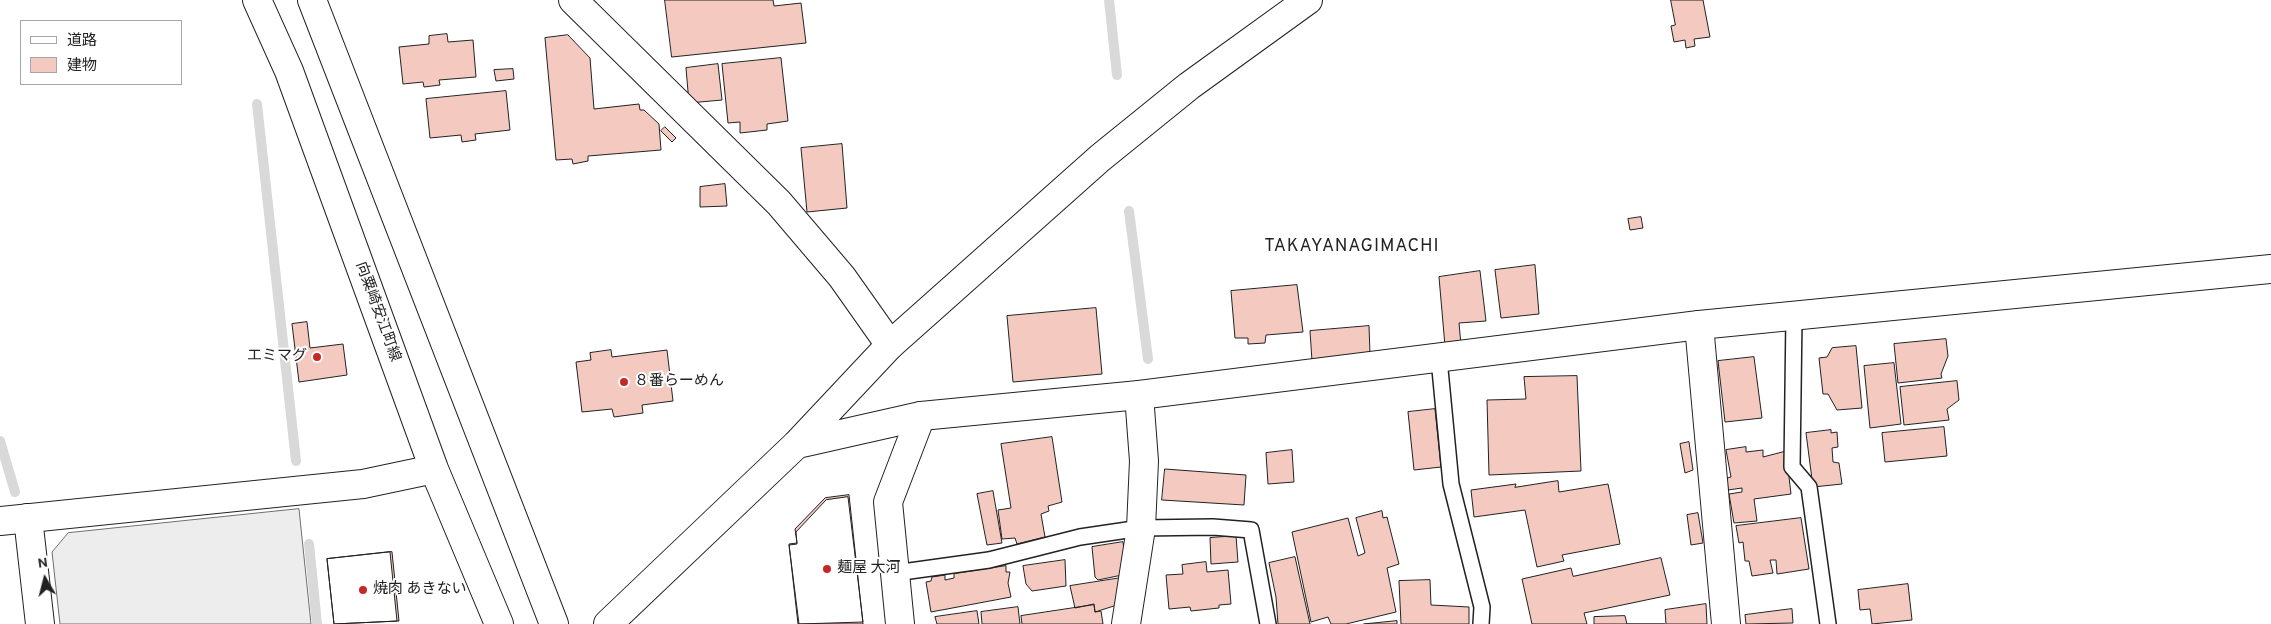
<!DOCTYPE html>
<html>
<head>
<meta charset="utf-8">
<style>
  body { margin:0 }
  #map { position:relative; width:2271px; height:624px; overflow:hidden; background:#fff; font-family:Overpass,"Noto Sans JP",sans-serif }
  canvas { display:block }
  .legend { position:absolute; left:20px; top:20px; width:162px; height:65px; box-sizing:border-box; background:#fff; border:1px solid #a7a7a7; margin:0; padding:6px 9px; list-style:none; font-size:15px; color:#222 }
  .legend li { display:flex; align-items:center; gap:10px; height:25px }
  .legend b { width:25px; border:1px solid #a7a7a7 }
  .north { position:absolute; left:20px; top:554px; width:50px; height:50px; -webkit-text-stroke:4px #fff; paint-order:stroke; rotate:352deg; font-size:14px; font-weight:700; line-height:20px; text-align:center; color:#222 }
  .north::after { content:''; display:block; margin:auto; width:18px; height:22px; background:#222; clip-path:polygon(50% 0,100% 100%,50% 72%,0 100%) }
</style>
</head>
<body>
<div id="map">
<canvas width="2271" height="624"></canvas>
<ul class="legend">
<li><b style="height:6px;background:#fff"></b>道路</li>
<li><b style="height:14px;background:#f3c9c0"></b>建物</li>
</ul>
<div class="north">N</div>
</div>
<script>
const context = document.querySelector('canvas').getContext('2d');
context.lineJoin = 'round';
function fillPath(path, color) {
  context.fillStyle = color;
  context.fill(path, 'evenodd');
}
function trace(path, color, width, dash) {
  context.strokeStyle = color;
  context.lineWidth = width;
  context.lineCap = dash ? 'butt' : 'round';
  context.setLineDash(dash || []);
  context.stroke(path);
}
function write(font, color, halo, rows, align = 'center') {
  context.font = font + ' Overpass,"Noto Sans JP",sans-serif';
  context.lineWidth = 4;
  context.setLineDash([]);
  context.textBaseline = 'middle';
  context.strokeStyle = halo;
  context.fillStyle = color;
  for (const [text, x, y, turn = 0] of rows) {
    context.save();
    context.translate(x, y);
    context.rotate((+turn || 0) * Math.PI / 180);
    context.textAlign = isNaN(turn) ? turn : align;
    if (halo) context.strokeText(text, 0, 0);
    context.fillText(text, 0, 0);
    context.restore();
  }
}
const parking = new Path2D(`
  M299 509 311 624H60L52 552 68 533Z`);
fillPath(parking, '#ededed');
trace(parking, '#6f6f6f', 1);
trace(new Path2D(`
  M1109 0 1117 75
  M257 104 296 461
  M1129 211 1148 359
  M0 441 15 492
  M309 544 317 624`), '#d9d9d9', 10);
const building = new Path2D(`
  M665 0H773L774 6 801 3 806 43 672 57Z
  M1671 0H1703L1710 37 1694 39 1695 46 1686 48 1685 40 1674 42 1671 26 1675 25Z
  M447 34 448 42 473 40 476 77 439 80 440 85 424 87 423 82 403 84 399 47 429 44V36Z
  M568 35 590 58 594 109 639 104 640 110H644L659 124 661 150 588 156V161L573 164 572 159 556 160 545 38Z
  M781 58 788 121 767 124V130L740 133V122L728 123 722 64Z
  M718 64 722 100 689 103 686 68Z
  M513 69 514 79 496 81 494 70Z
  M506 91 510 130 475 134 476 140 462 142 461 135 430 138 426 99Z
  M665 127 676 138 672 142 661 131Z
  M842 144 847 208 807 212 801 148Z
  M725 184 727 206 700 207V187Z
  M1641 217 1643 228 1630 230 1628 219Z
  M1535 265 1539 314 1501 318 1495 270Z
  M1480 271 1486 321 1459 323 1461 345 1445 346 1439 277Z
  M1297 285 1303 332 1266 335 1265 343 1248 344V338H1235L1231 291Z
  M1096 308 1102 374 1013 382 1007 316Z
  M307 322 310 348 343 344 347 375 299 382 292 324Z
  M1369 326 1370 354 1312 361 1310 331Z
  M1946 339 1948 356 1941 374 1942 378 1898 383 1894 344Z
  M1856 346 1862 408 1837 410 1828 394H1823L1819 358 1827 357 1832 348Z
  M611 350 612 357 667 350 673 401 642 405 643 413 614 417 612 409 582 412 576 362 591 360 590 353Z
  M1754 357 1762 418 1725 422 1718 361Z
  M1894 363 1901 424 1870 428 1864 366Z
  M1577 376 1581 471 1489 475 1487 400 1526 399 1524 377Z
  M1957 381 1959 400 1947 409 1949 420 1904 425 1900 387Z
  M1435 409 1441 467 1414 470 1408 412Z
  M1944 427 1947 456 1885 462 1882 433Z
  M1831 430V433L1837 432 1838 447 1832 448 1833 462 1839 463 1842 484 1813 487 1806 433Z
  M1052 437 1062 502 1048 506 1049 511 1041 514 1045 537 1017 544 1015 538 1002 539 998 510 1011 508 1001 444Z
  M1689 442 1693 470 1685 473 1680 444Z
  M1746 447V452L1763 450V457L1786 451 1791 494 1754 499 1757 521 1734 523 1729 494 1742 492V488L1728 490 1727 478 1731 477 1726 450Z
  M1292 450 1294 482 1268 484 1266 453Z
  M1165 469 1246 475 1244 505 1162 500Z
  M1558 481 1559 492 1608 484 1620 544 1562 555 1564 561 1537 567 1525 510 1474 517 1471 490 1516 484 1515 487Z
  M993 491 1002 543 987 545 977 494Z
  M849 495 863 624H798L789 544 797 543 795 529 825 498Z
  M848 497 863 622 799 624 789 545 797 544 796 532 826 500Z
  M1382 511 1383 518 1387 517 1399 564 1387 568 1396 612 1346 624H1331L1328 617 1311 622 1292 532 1348 518 1358 556 1365 553 1356 518Z
  M1698 513 1703 543 1691 545 1687 515Z
  M1801 518 1809 569 1777 574 1776 560H1770L1773 573 1752 576 1749 561H1745L1743 542 1739 543 1736 526Z
  M1236 536 1238 562 1211 564 1210 538Z
  M1123 542 1126 564 1122 575 1098 580 1095 577 1092 547Z
  M390 552 397 621 334 624 327 559Z
  M392 552 399 621 334 624 327 559Z
  M1295 557 1310 624H1278L1276 597 1269 563Z
  M1661 558 1670 595 1584 613 1587 624H1532L1522 579 1571 568 1573 576Z
  M1065 560 1066 586 1032 591 1026 584 1023 566Z
  M1206 562 1207 572 1228 570 1231 604 1219 605V608L1191 611 1190 607 1169 609 1166 575 1183 574 1182 565Z
  M1006 566V572H1010L1008 583 1011 597 931 612 926 582 931 581 932 577 945 575V580L954 578V574Z
  M1121 578 1117 605 1095 612 1094 604 1075 608 1070 586Z
  M1430 580 1431 605 1469 607V624H1401L1399 581Z
  M1908 584 1912 620 1872 624 1870 609 1860 610 1858 590Z
  M1706 604 1707 624H1666L1665 610Z
  M1094 605 1095 612 1101 611 1103 624H1022L1021 616Z
  M1018 607 1020 624H982L981 612Z
  M1792 609 1793 623 1746 624 1745 615Z
  M977 611 979 624H937L935 617Z
  M1625 616 1627 624H1665H1594V617Z
  M1397 621V624H1364Z`);
fillPath(building, '#f3c9c0');
trace(building, '#222', 1);
const lane = new Path2D(`
  M1794 316 1792 467 1809 487 1828 624
  M1439 359 1451 484 1482 607 1481 624
  M895 573 989 560 1080 537 1141 528 1213 527 1251 530 1268 624`);
const street = new Path2D(`
  M573 0 779 203 842 277 890 345
  M1699 325 1726 624
  M28 518 40 624
  M900 624 888 502 921 416
  M1126 624 1141 528 1144 461 1139 395`);
const secondary = new Path2D(`
  M257 0 289 71 434 469 499 624
  M312 0 554 624
  M797 444 921 416 1139 395 1699 325 2271 269
  M0 521 363 484 434 469
  M608 624 797 444 890 345 1100 158 1189 86 1308 0`);
trace(lane, '#222', 18);
trace(street, '#222', 30);
trace(secondary, '#222', 30);
trace(lane, '#fff', 15);
trace(street, '#fff', 28);
trace(secondary, '#fff', 28);
for (const [x, y, r, color] of [
  [317,357,5,"#c62828"],
  [624,382,5,"#c62828"],
  [827,569,5,"#c62828"],
  [363,590,5,"#c62828"]
]) {
  const dot = new Path2D();
  dot.arc(x, y, r, 0, 2 * Math.PI);
  context.fillStyle = color;
  context.fill(dot);
  trace(dot, '#fff', 2);
}
write('15px', '#222', '#fff', [
  ["向粟崎安江町線",377,312,70]
]);
write('15px', '#222', '#fff', [
  ["エミマグ",307,357,"right"],
  ["８番らーめん",634,382],
  ["麺屋 大河",837,569],
  ["焼肉 あきない",373,590]
], 'left');
context.letterSpacing = '1px';
write('18px', '#222', '#fff', [
  ["TAKAYANAGIMACHI",1352,247]
]);
context.letterSpacing = '0px';
</script>
</body>
</html>
